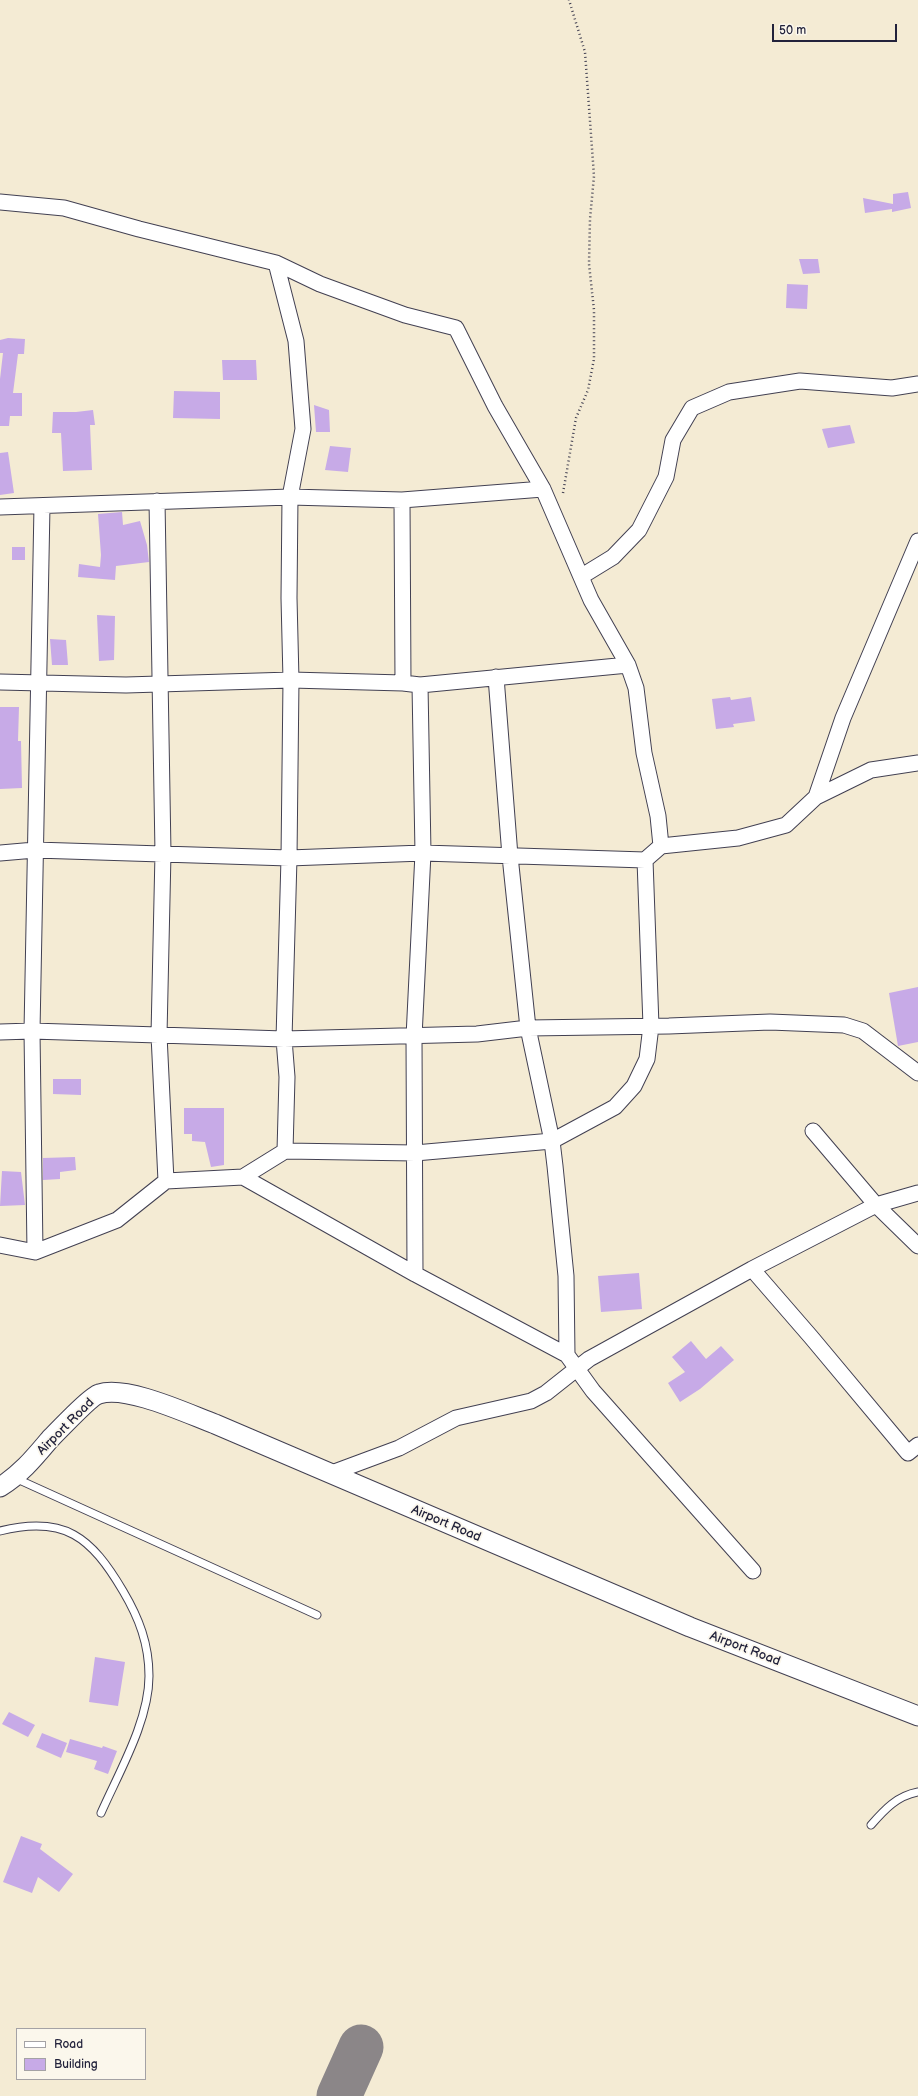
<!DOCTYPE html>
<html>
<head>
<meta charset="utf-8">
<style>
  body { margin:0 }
  #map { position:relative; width:918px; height:2096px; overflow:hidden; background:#f4ebd4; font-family:"Balsamiq Sans",sans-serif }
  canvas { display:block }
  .legend { position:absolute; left:16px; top:2028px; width:130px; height:52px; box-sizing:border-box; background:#fbf7ec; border:1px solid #a4a2a5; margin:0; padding:5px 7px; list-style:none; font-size:12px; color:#22223b }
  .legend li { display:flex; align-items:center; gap:8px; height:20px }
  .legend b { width:20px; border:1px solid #a4a2a5 }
  .scale { position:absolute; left:772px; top:24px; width:125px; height:18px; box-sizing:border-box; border:2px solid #22223b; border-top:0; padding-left:5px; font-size:12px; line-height:14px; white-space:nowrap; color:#22223b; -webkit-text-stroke:3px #fbf7ec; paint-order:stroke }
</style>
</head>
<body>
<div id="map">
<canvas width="918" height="2096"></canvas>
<ul class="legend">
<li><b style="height:5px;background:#fff"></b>Road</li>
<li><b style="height:11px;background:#c7aae7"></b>Building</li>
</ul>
<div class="scale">50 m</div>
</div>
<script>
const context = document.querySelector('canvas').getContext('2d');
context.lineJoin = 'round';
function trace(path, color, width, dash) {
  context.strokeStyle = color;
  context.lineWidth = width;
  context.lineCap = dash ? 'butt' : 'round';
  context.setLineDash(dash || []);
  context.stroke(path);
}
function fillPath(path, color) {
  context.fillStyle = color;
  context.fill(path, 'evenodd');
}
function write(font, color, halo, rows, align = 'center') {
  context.font = font + ' "Balsamiq Sans",sans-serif';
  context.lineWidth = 3.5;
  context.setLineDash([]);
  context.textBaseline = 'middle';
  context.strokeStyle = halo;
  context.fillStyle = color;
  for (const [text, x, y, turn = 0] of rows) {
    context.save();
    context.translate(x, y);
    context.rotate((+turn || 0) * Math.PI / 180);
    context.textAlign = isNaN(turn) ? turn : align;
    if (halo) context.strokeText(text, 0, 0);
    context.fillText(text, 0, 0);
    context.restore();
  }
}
trace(new Path2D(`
  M339 2096 361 2047`), '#8b8688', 45);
fillPath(new Path2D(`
  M908 192 911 208 892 212V209L865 213 863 198 893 204V194Z
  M799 259H818L820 273 803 274Z
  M787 284 808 285 807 309 786 308Z
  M8 338 25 339 24 354H18L13 393H22V416H10L9 426H0V379L3 353H0V340Z
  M222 360H256L257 380H223Z
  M174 391 220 392V419L173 418Z
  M314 405 329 410 330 432H316Z
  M93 410 95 425H90L92 470 63 471 61 433H52L53 412H76Z
  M850 425 855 443 828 448 822 429Z
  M330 446 351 448 348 472 325 470Z
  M8 452 14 493 0 495V453Z
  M122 512 123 525 140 521 147 545 149 562 116 566 115 580 78 577 79 564 100 567 101 555 98 514Z
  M12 547H25V560H12Z
  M97 615 115 616 114 660 99 661Z
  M50 639 66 640 68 665H52Z
  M730 697 731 700 751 697 755 721 733 724 734 727 716 729 712 699Z
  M0 707H19L18 741H21L22 788 0 789Z
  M918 987V1042L898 1046 889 993Z
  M53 1079H81V1095L53 1094Z
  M184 1108H224V1165L211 1167 205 1142 192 1141V1134H184Z
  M75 1157 76 1170 60 1172V1179L43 1180V1158Z
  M2 1171 21 1172 25 1205 0 1206Z
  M639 1273 642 1309 601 1312 598 1276Z
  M691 1341 706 1359 721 1346 734 1360 700 1389 680 1402 668 1383 685 1372 672 1357Z
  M95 1657 125 1662 118 1706 89 1702Z
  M9 1712 35 1725 28 1737 2 1724Z
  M42 1733 67 1743 61 1758 36 1747Z
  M70 1739 102 1748 103 1746 117 1751 108 1774 94 1769 97 1761 66 1752Z
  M21 1836 42 1844 40 1849 73 1874 59 1892 38 1877 32 1893 3 1882Z`), '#c7aae7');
const service = new Path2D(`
  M15 1478 317 1615
  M0 1531C65 1515 91 1537 123 1591 139 1618 149 1644 149 1676 149 1721 119 1772 101 1813
  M871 1825C885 1809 897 1796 918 1792`);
const minor = new Path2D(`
  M0 202 64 208 139 229 276 263 320 284 405 315 456 328 495 406 543 489 591 600 628 665 636 688 644 753 658 816 661 846 645 860 651 1026 647 1059 634 1086 615 1107 552 1141 415 1153 285 1151
  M402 500 403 683
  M157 501 163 853 159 1035 166 1181
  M0 507 290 497 402 500 543 489
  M582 576 613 557 639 530 666 477 673 440 692 408 729 392 800 381 892 388 918 384
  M496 677 510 856 528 1028 552 1141 555 1166 566 1276 567 1355 593 1391 753 1571
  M0 682 126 685 291 680 403 683 420 685 628 665
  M816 797 843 718 918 541
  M661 846 738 838 786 825 816 797 871 770 918 763
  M0 853 35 850 289 858 423 853 645 860
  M0 1032 32 1031 284 1039 477 1034 528 1028 669 1026 770 1022 844 1025 863 1031 918 1073
  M813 1131 876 1205 918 1246
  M243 1177 285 1151 287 1077 284 1039 289 858 291 680 289 598 290 497 303 429 296 341 276 263
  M0 1245 35 1252 117 1220 166 1181 243 1177 415 1274 567 1355
  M35 1252 32 1031 42 506
  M752 1269 811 1337 908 1453 918 1445
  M415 1274 414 1037 423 853 420 685
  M329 1474 399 1448 456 1418 531 1401 546 1393 589 1359 752 1269 876 1205 918 1193`);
const tertiary = new Path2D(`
  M0 1487C21 1474 34 1458 50 1439 57 1432 91 1396 99 1394 127 1385 188 1414 215 1424L690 1627 918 1716`);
trace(service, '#424052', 9);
trace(minor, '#424052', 17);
trace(tertiary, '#424052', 21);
trace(new Path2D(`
  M563 493 576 418 588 390 594 359V310L589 264 590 219 594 176 585 52 569 0`), '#424052', 2.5, [1, 3]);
trace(service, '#fff', 7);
trace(minor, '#fff', 15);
trace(tertiary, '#fff', 19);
write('13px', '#22223b', '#fbf7ec', [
  ["Airport Road",66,1427,-45],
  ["Airport Road",446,1524,23],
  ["Airport Road",745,1649,21]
]);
</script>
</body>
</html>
